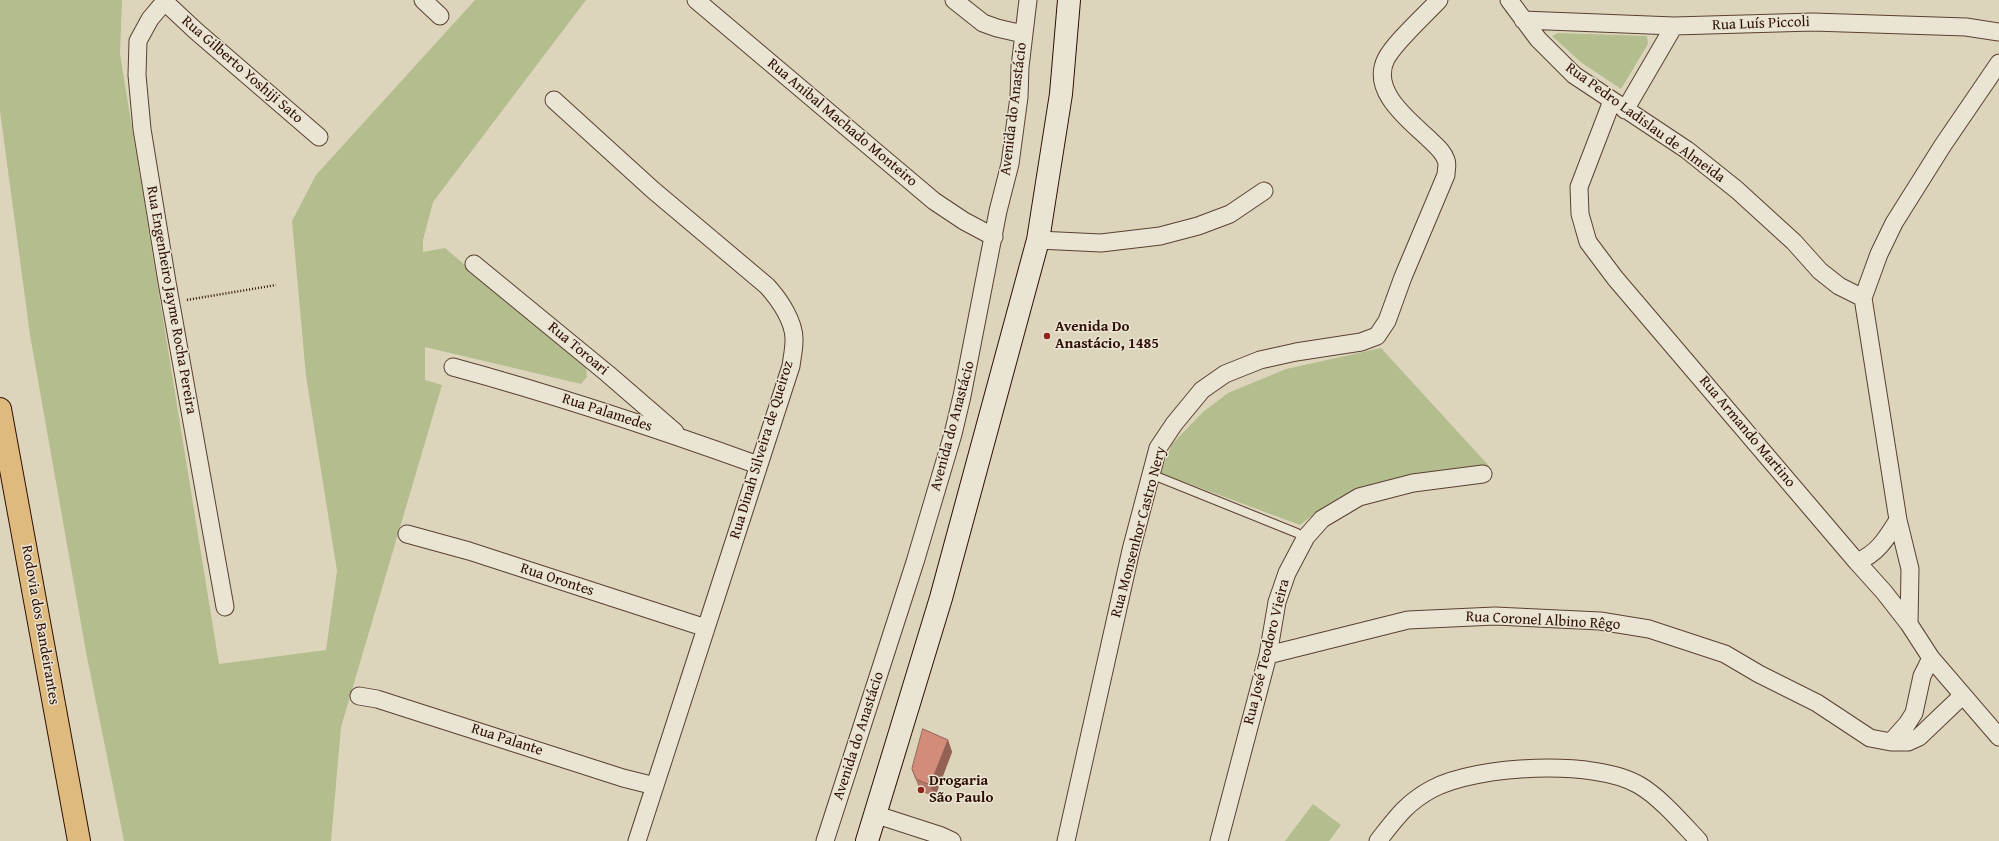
<!DOCTYPE html>
<html>
<head>
<meta charset="utf-8">
<style>
  body { margin:0 }
  canvas { display:block; background:#ddd5bb }
</style>
</head>
<body>
<canvas width="1999" height="841"></canvas>
<script>
const context = document.querySelector('canvas').getContext('2d');
context.lineJoin = 'round';
function fillPath(path, color) {
  context.fillStyle = color;
  context.fill(path, 'evenodd');
}
function trace(path, color, width, dash) {
  context.strokeStyle = color;
  context.lineWidth = width;
  context.lineCap = dash ? 'butt' : 'round';
  context.setLineDash(dash || []);
  context.stroke(path);
}
function write(font, color, halo, rows, align = 'center') {
  context.font = font + ' "Gentium Book Plus",serif';
  context.lineWidth = 3;
  context.setLineDash([]);
  context.textBaseline = 'middle';
  context.strokeStyle = halo;
  context.fillStyle = color;
  for (const [text, x, y, turn = 0] of rows) {
    context.save();
    context.translate(x, y);
    context.rotate((+turn || 0) * Math.PI / 180);
    context.textAlign = isNaN(turn) ? turn : align;
    if (halo) context.strokeText(text, 0, 0);
    context.fillText(text, 0, 0);
    context.restore();
  }
}
fillPath(new Path2D(`
  M0 0H122L120 54 219 664 326 650 337 571 306 376 292 221 316 175 475 0H586L433 202 423 240V252L445 248 586 368 587 377 581 384 425 347V380L442 385 341 727 331 841H124L86 652 30 335 0 111Z
  M1558 33 1647 36 1648 44 1621 89 1582 63 1552 36Z
  M1381 348 1489 466 1367 488 1340 497 1322 508 1300 525 1160 473 1172 444 1203 412 1228 393 1286 369Z
  M1313 804 1341 825 1329 841H1285Z`), '#b3bd8e');
const service = new Path2D(`
  M1158 477 1297 533`);
const minor = new Path2D(`
  M166 0 150 19 138 41 137 75 142 129 167 282 225 607
  M423 0 440 16
  M696 0 934 201 964 221 994 237
  M954 0 983 23 997 28 1023 34
  M1509 0 1538 39 1574 75 1687 150 1737 190 1794 242 1820 271 1839 286 1863 298
  M165 2 196 31 319 137
  M1523 20 1674 26 1813 22 1966 27 1999 32
  M554 100 653 190 767 286C779 299 795 322 794 341 794 349 792 358 791 366L637 841
  M1612 101 1579 187 1580 214 1588 242 1615 278 1857 562 1884 592 1909 624 1931 658 1999 737
  M1625 110 1674 26
  M1038 240 1101 243 1160 236 1198 226 1230 214 1264 191
  M474 264 608 374 675 432
  M453 367C556 395 658 429 758 465
  M407 534 469 551 706 628
  M1857 562C1878 553 1886 539 1898 520
  M1909 624 1910 569 1898 520 1863 298 1879 254 1894 223 1943 145 1999 63
  M1268 655 1408 620 1495 616 1600 621 1649 629 1725 654 1759 674 1817 703 1870 738 1891 742H1908L1919 737 1962 696
  M359 696 377 699 623 778 655 786
  M1891 742 1907 724 1914 713 1922 676 1931 658
  M877 815 939 835 952 841
  M825 841 915 562 953 434 962 396 998 211 1010 164 1019 97 1020 67 1028 0
  M1066 841 1131 550 1158 448 1174 424 1202 390 1225 374 1260 360 1296 352 1361 342 1377 336 1387 321 1403 277 1446 175C1446 170 1448 164 1446 160 1443 151 1436 146 1429 139 1409 120 1370 91 1386 59 1394 43 1425 15 1439 0
  M1219 841 1268 655 1277 602 1287 573 1306 537 1322 519 1359 497 1413 483 1483 474
  M1378 841C1396 818 1406 803 1432 789 1476 765 1596 759 1639 785 1661 798 1682 823 1699 841`);
const secondary = new Path2D(`
  M867 841 941 598 1038 240 1061 94 1069 0`);
const motorway = new Path2D(`
  M0 409 79 841`);
trace(service, '#5a4031', 10);
trace(minor, '#5a4031', 19);
trace(secondary, '#2f0f03', 24);
trace(motorway, '#2f0f03', 24);
trace(new Path2D(`
  M187 300 276 285`), '#2f0f03', 2.5, [1, 2]);
trace(service, '#e9e4d3', 8);
trace(minor, '#e9e4d3', 17);
trace(secondary, '#e9e4d3', 22);
trace(motorway, '#deba7e', 22);
fillPath(new Path2D(`
  M948 740 952 752 935 797 920 791 912 769Z`), '#b57868');
fillPath(new Path2D(`
  M948 740 952 752 935 797 930 785Z`), '#946255');
const building = new Path2D(`
  M923 729 948 740 930 785 916 779 912 769Z`);
fillPath(building, '#d38c79');
trace(building, '#946255', 1);
for (const [x, y, r, color] of [
  [1047,336,4,"#8f2418"],
  [921,790,4,"#8f2418"]
]) {
  const dot = new Path2D();
  dot.arc(x, y, r, 0, 2 * Math.PI);
  context.fillStyle = color;
  context.fill(dot);
  trace(dot, '#e9e4d3', 1.5);
}
write('15px', '#2f0f03', '#e9e4d3', [
  ["Rua Luís Piccoli",1761,24,-2],
  ["Rua Gilberto Yoshiji Sato",242,70,41],
  ["Avenida do Anastácio",1014,109,-83],
  ["Rua Anibal Machado Monteiro",842,123,40],
  ["Rua Pedro Ladislau de Almeida",1645,123,36],
  ["Rua Engenheiro Jayme Rocha Pereira",171,300,80],
  ["Rua Toroari",578,349,40],
  ["Rua Palamedes",607,413,18],
  ["Avenida do Anastácio",953,426,-75],
  ["Rua Armando Martino",1747,432,50],
  ["Rua Dinah Silveira de Queiroz",762,450,-73],
  ["Rua Monsenhor Castro Nery",1139,532,-75],
  ["Rua Orontes",557,580,18],
  ["Rua Coronel Albino Rêgo",1543,621,3],
  ["Rodovia dos Bandeirantes",40,625,80],
  ["Rua José Teodoro Vieira",1267,652,-76],
  ["Avenida do Anastácio",859,736,-72],
  ["Rua Palante",507,740,18]
]);
write('bold 15px', '#2f0f03', '#e9e4d3', [
  ["Avenida Do",1055,327],
  ["Anastácio, 1485",1055,344],
  ["Drogaria",929,781],
  ["São Paulo",929,798]
], 'left');
</script>
</body>
</html>
